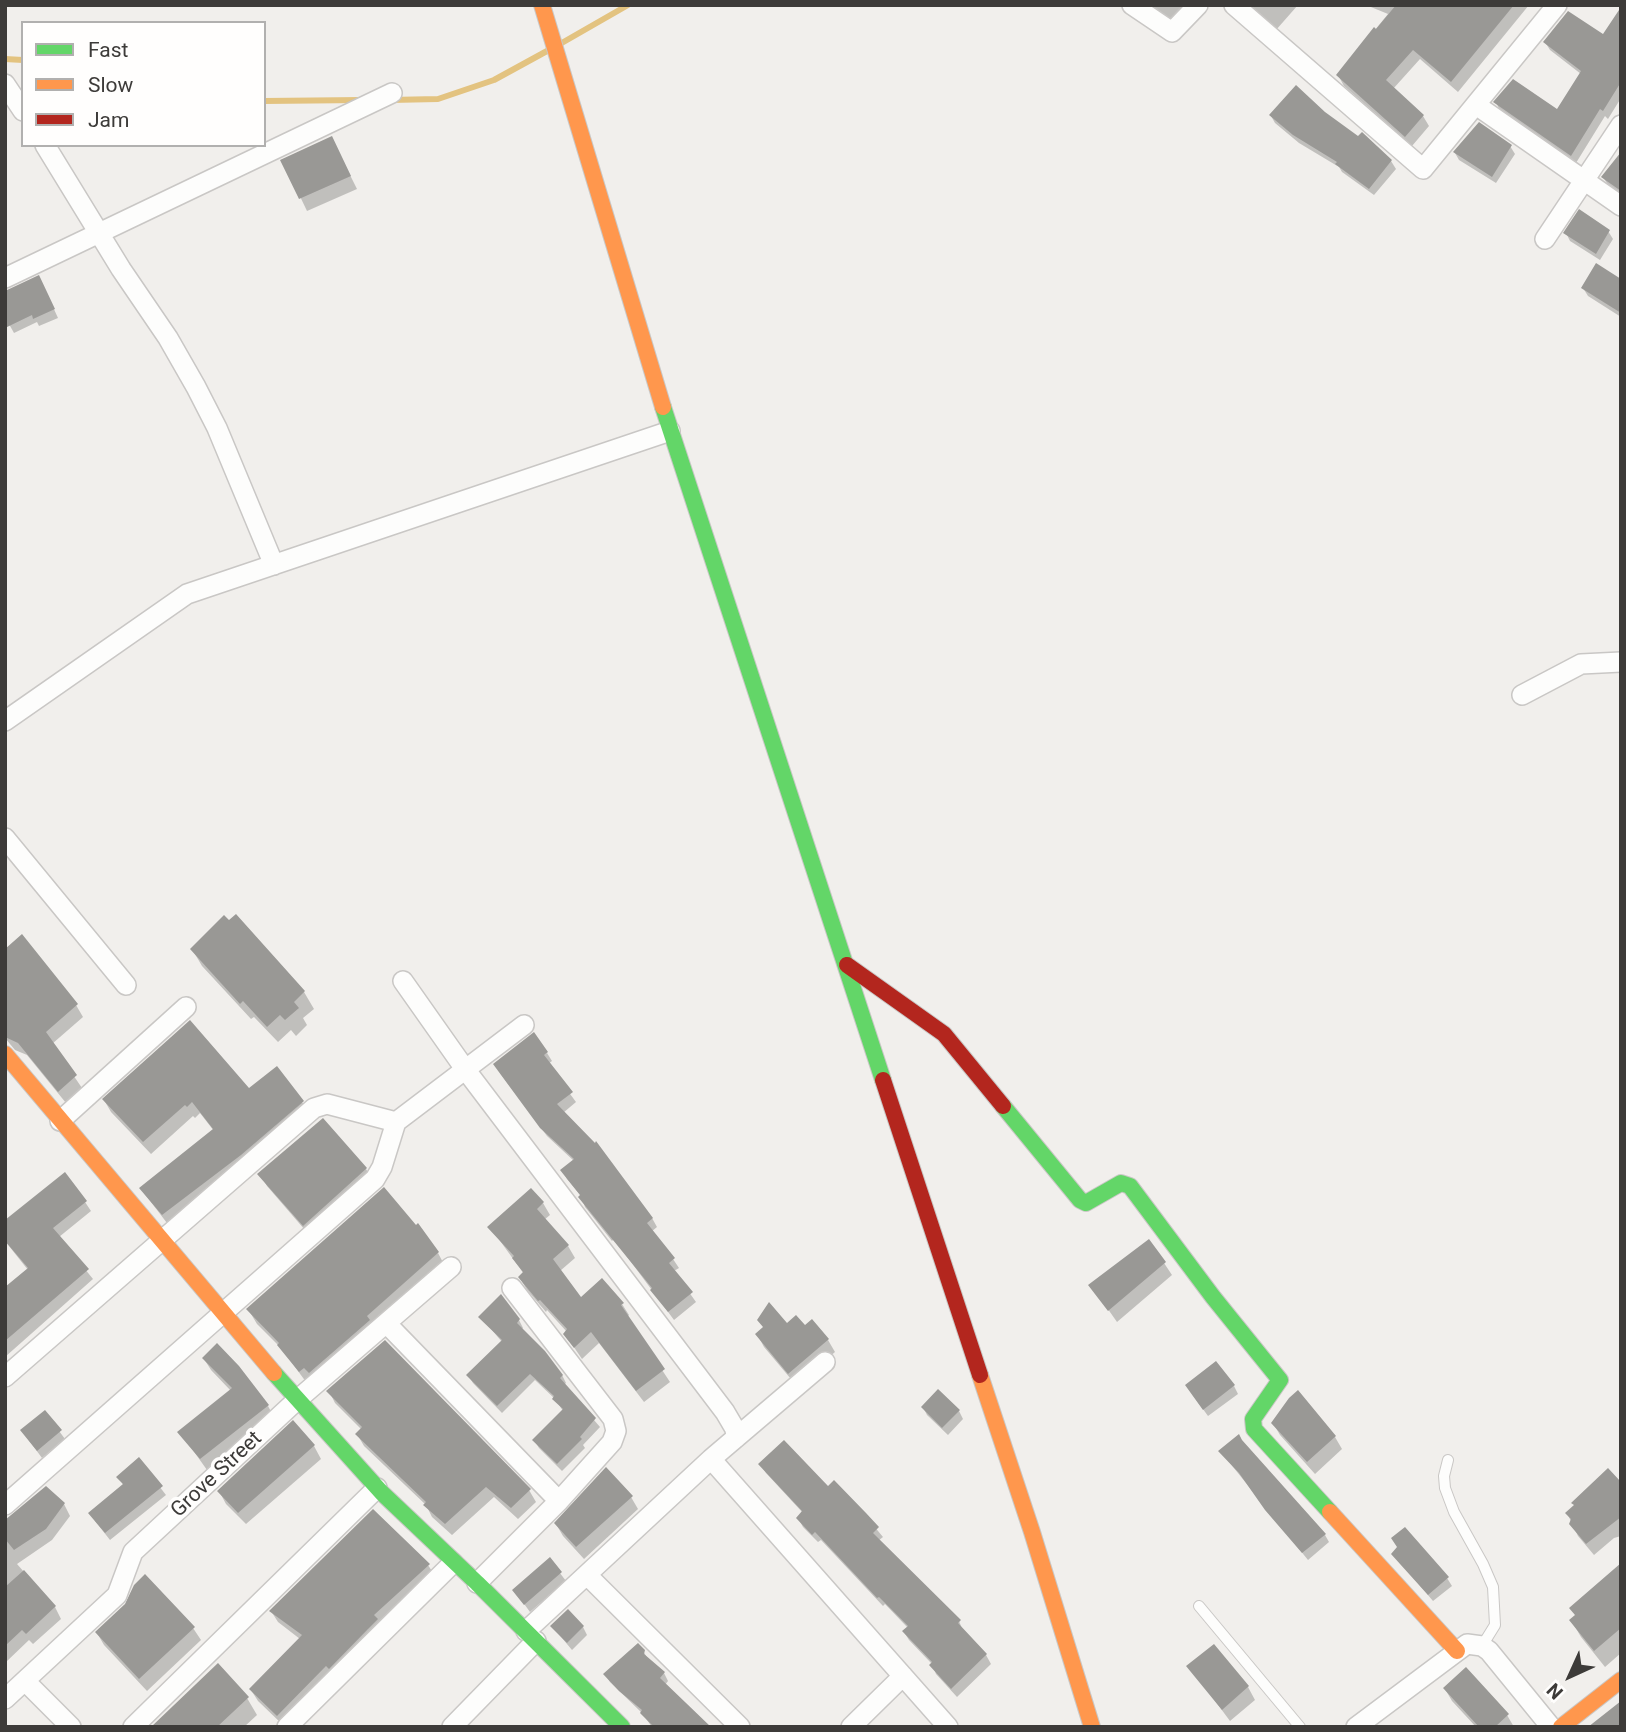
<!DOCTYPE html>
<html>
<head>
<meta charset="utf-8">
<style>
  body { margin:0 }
  #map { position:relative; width:1626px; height:1732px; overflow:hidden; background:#f1efec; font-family:Roboto,sans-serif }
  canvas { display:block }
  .frame { position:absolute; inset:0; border:7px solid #3d3b39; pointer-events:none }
  .legend { position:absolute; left:21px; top:21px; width:245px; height:126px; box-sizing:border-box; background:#fffefd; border:2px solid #b1b0af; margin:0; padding:9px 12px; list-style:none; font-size:21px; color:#3d3b39 }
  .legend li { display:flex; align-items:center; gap:14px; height:35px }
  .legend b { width:35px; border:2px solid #b1b0af }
  .north { position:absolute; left:1535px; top:1641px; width:70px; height:70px; -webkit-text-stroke:5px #fffefd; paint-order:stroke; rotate:225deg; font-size:19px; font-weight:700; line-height:28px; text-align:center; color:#3d3b39 }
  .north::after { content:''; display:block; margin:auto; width:24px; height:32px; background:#3d3b39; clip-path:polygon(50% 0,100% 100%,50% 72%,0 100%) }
</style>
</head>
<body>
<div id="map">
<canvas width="1626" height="1732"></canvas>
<div class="frame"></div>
<ul class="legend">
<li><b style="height:9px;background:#63d668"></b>Fast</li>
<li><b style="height:9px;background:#ff974d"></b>Slow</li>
<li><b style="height:9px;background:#b3261e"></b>Jam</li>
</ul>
<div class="north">N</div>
</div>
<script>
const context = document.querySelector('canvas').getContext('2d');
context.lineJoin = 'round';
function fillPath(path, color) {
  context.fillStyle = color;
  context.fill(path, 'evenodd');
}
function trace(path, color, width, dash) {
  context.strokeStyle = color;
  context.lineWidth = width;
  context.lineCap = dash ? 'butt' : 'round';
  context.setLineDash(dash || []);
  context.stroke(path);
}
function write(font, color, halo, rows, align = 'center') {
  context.font = font + ' Roboto,sans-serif';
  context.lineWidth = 7;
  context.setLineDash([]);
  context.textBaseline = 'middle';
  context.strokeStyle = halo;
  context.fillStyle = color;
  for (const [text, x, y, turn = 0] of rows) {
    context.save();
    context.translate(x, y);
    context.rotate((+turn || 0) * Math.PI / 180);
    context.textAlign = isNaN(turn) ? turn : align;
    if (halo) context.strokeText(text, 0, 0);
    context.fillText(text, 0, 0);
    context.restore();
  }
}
fillPath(new Path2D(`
  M1150 5H1205L1178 27Z
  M1246 5H1298L1276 30Z
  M1366 5H1529L1458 92 1420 59 1393 89 1423 116 1429 126 1412 146 1344 86 1338 75 1388 14Z
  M1621 11V98L1608 119 1605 116 1576 163 1500 111 1496 102 1557 111 1581 74 1550 50 1545 42 1604 36Z
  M1324 113 1359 139 1362 135 1391 161 1396 169 1374 195 1342 172 1339 167 1299 143 1275 123 1271 116Z
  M1510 146 1515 154 1496 183 1459 160 1455 153Z
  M338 151 357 189 307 211 283 161Z
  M1621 166V195L1608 185 1603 177Z
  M1608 231 1613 239 1600 260 1570 241 1566 233Z
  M1621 281V317L1588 296 1583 288Z
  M43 285 58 318 39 326 37 322 14 333 5 317Z
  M236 916 304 992 314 1009 303 1018 307 1025 296 1036 291 1030 278 1042 254 1017 251 1019 202 966 192 949Z
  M5 952 76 1005 83 1017 52 1044 82 1088 66 1103 27 1055 15 1050 5 1038Z
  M547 1053 552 1061 548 1064 576 1102 563 1113 652 1218 657 1227 651 1232 673 1259 679 1268 674 1271 696 1302 674 1320 614 1239 612 1241 585 1207 581 1196 567 1179 562 1170 574 1161 547 1136 500 1073Z
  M249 1090 302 1102 310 1114 170 1227 141 1189 214 1131 200 1113 195 1118 193 1116 151 1154 111 1112 104 1100Z
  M366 1169 373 1181 311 1237 267 1186 260 1174Z
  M85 1202 91 1211 59 1237 93 1279 5 1357V1290L28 1270 5 1241Z
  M543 1203 550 1215 544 1220 568 1246 575 1258 560 1271 581 1299 622 1304 629 1315 627 1317 670 1382 644 1402 599 1343 582 1359 565 1334 567 1332 547 1310 546 1312 527 1290 520 1278 524 1274 490 1227Z
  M438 1253 446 1268 309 1386 281 1348 257 1324 248 1309Z
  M1164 1263 1172 1275 1117 1322 1091 1285Z
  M481 1317 519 1320 523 1328 521 1330 562 1375 566 1383 564 1385 600 1427 583 1445 585 1448 562 1471 539 1448 534 1440 563 1411 555 1399 535 1380 502 1413 473 1383 468 1375 502 1342Z
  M787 1325 805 1328 828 1340 835 1352 796 1385 764 1347 757 1334Z
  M204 1359 268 1406 274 1417 207 1470 180 1432 231 1391 211 1370Z
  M1234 1386 1238 1394 1208 1416 1192 1394Z
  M329 1391 529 1490 536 1502 518 1519 494 1497 452 1535 432 1517 426 1505 364 1446 357 1434 361 1429 335 1403Z
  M923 1407 959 1411 963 1419 948 1435 927 1415Z
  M45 1412 65 1439 42 1458 22 1431Z
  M293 1423 314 1446 321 1459 246 1524 226 1504 219 1491Z
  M1273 1423 1335 1437 1342 1449 1315 1474 1280 1435Z
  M1221 1452 1325 1535 1329 1542 1308 1560Z
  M139 1460 166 1495 110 1540 95 1521 124 1486 119 1477Z
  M760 1464 828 1489 864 1514 883 1537 878 1541 959 1621 963 1631 986 1655 991 1664 957 1697 936 1674 932 1664 909 1640 904 1632 908 1628 885 1604 883 1606 821 1540 818 1542 803 1527 798 1518 803 1513 766 1473Z
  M1621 1484V1536L1614 1538 1594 1555 1578 1536 1567 1513Z
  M631 1497 638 1509 584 1559 563 1536 556 1524Z
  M64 1504 70 1516 52 1540 17 1564 55 1607 61 1619 33 1644 29 1640 5 1663V1523Z
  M1393 1554 1447 1578 1452 1586 1433 1601Z
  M550 1560 566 1581 530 1612 514 1590Z
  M428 1565 435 1576 284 1726 258 1701 251 1690 300 1639 278 1622 271 1611Z
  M1621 1565V1653L1605 1667 1581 1637 1571 1620 1576 1616 1571 1608Z
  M552 1626 583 1627 587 1635 572 1650Z
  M193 1628 201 1640 147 1691 104 1645 97 1633Z
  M1214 1646 1248 1687 1255 1700 1230 1721 1189 1666Z
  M643 1651 648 1659 664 1673 668 1681 665 1685 709 1727H652L642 1713 610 1682 605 1674Z
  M1445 1689 1507 1715 1514 1727H1476L1452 1701Z
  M247 1698 257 1715 244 1727H152Z`), '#0003');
trace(new Path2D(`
  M560 44 628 5
  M5 59 23 60
  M390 100 438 99 494 80 547 51
  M264 101 362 100`), '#e3c380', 6);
fillPath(new Path2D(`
  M1396 5H1514L1451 82 1413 50 1386 80 1424 115 1405 137 1336 75 1374 27 1376 29Z
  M1621 7V82L1603 111 1600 109 1571 156 1493 102 1513 79 1557 109 1581 71 1543 42 1568 11 1603 34Z
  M1296 85 1325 112 1358 136 1362 132 1392 160 1369 189 1335 164 1337 162 1293 135 1269 115Z
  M1479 122 1512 145 1492 177 1453 152Z
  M332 136 351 176 299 199 280 160Z
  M1621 152V191L1601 177Z
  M1579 209 1610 230 1596 254 1563 233Z
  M1596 263 1621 279V313L1581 288Z
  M39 275 55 309 33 319 32 315 5 328V291Z
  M236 914 305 991 294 1002 299 1008 285 1020 280 1015 267 1027 243 1001 240 1004 190 949 224 915 229 920Z
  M22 934 78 1004 46 1032 77 1075 58 1092 18 1043 5 1037V949Z
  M190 1020 249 1088 277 1066 304 1101 241 1155 162 1215 139 1188 213 1129 192 1102 187 1107 185 1105 143 1142 102 1099Z
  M534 1032 548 1052 544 1055 573 1092 557 1104 595 1143 596 1141 653 1218 647 1223 675 1258 669 1263 693 1292 668 1312 650 1290 652 1288 578 1197 580 1195 560 1170 574 1159 540 1128 493 1064Z
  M323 1118 367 1168 303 1226 257 1174Z
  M65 1172 87 1201 53 1228 89 1269 5 1341V1287L28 1268 5 1241V1220Z
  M384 1187 416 1225 418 1223 439 1252 367 1316 370 1320 309 1373 304 1368 299 1372 277 1345 279 1343 246 1309Z
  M531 1188 544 1202 537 1209 569 1245 553 1259 581 1297 602 1278 624 1303 621 1305 665 1369 636 1391 591 1332 574 1348 563 1334 567 1329 540 1300 538 1301 518 1277 523 1272 512 1258 514 1256 487 1227Z
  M1149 1239 1166 1262 1108 1311 1088 1285Z
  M501 1294 520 1319 517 1323 545 1351 563 1375 560 1378 596 1418 580 1437 582 1439 557 1464 532 1440 563 1409 552 1399 554 1396 530 1374 497 1406 466 1375 502 1340 478 1317Z
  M769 1302 787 1323 796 1315 805 1325 812 1319 829 1339 788 1374 755 1334 763 1327 757 1320Z
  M385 1340 531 1489 511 1508 486 1487 445 1524 423 1505 426 1502 355 1434 362 1427 326 1391Z
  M217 1343 239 1366 269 1405 200 1459 177 1432 232 1388 202 1358Z
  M1216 1361 1235 1385 1203 1410 1185 1385Z
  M938 1389 960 1410 942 1428 921 1407Z
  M1298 1390 1336 1436 1307 1462 1271 1423 1289 1398Z
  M45 1410 62 1430 37 1451 20 1430Z
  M293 1420 315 1445 238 1513 217 1491Z
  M1239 1434 1242 1440 1326 1534 1302 1553 1265 1510 1239 1473 1218 1451Z
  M784 1440 828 1486 834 1480 866 1513 879 1527 873 1533 961 1620 958 1623 987 1654 951 1689 929 1665 932 1662 902 1631 908 1626 879 1597 877 1598 815 1532 812 1535 796 1518 802 1511 758 1464Z
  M139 1457 163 1486 105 1533 88 1513 123 1484 116 1477Z
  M606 1467 633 1496 576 1547 554 1523Z
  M1608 1468 1621 1482V1517L1586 1544 1569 1524 1571 1519 1565 1513 1574 1505 1571 1503Z
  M46 1486 65 1503 46 1529 14 1550 5 1539V1520Z
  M373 1509 430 1564 374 1615 378 1619 368 1629 329 1669 326 1666 277 1716 249 1689 302 1635 269 1611Z
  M1405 1527 1449 1577 1428 1595 1391 1554 1397 1547 1391 1538Z
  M550 1557 562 1572 524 1605 512 1590Z
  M1621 1563V1628L1594 1651 1569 1620 1575 1615 1569 1608Z
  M24 1570 56 1606 26 1634 22 1630 5 1646V1587Z
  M145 1574 195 1627 139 1679 95 1632 125 1604 134 1585Z
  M568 1609 584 1626 567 1643 550 1626Z
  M638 1643 645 1650 644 1654 665 1672 660 1678 711 1727H654L640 1713 642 1710 619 1691 603 1674Z
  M1214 1644 1249 1686 1222 1710 1186 1666Z
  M218 1663 249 1697 217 1727H151Z
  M1466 1667 1509 1714 1495 1727H1479L1443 1688Z
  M1621 1701V1727H1588Z`), '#999895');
const lane = new Path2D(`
  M1448 1460 1444 1476 1445 1488 1454 1512 1483 1564 1493 1587 1495 1625 1482 1646
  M1199 1606 1300 1727`);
const street = new Path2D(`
  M1132 5 1172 32 1198 5
  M1234 5 1423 169 1557 5
  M5 84 23 111
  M1476 105 1621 206
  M45 145 121 269 168 338 196 387 217 428 274 565
  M1545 239 1621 125
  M5 278 392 93
  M1522 695 1581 664 1621 662
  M5 721 187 594 670 431
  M5 838 126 985
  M403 981 465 1069 725 1412 735 1429 736 1438
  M60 1121 186 1007
  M386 1323 559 1501
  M5 1377 314 1108 327 1104 396 1122
  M711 1459 948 1727
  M5 1505 375 1179 382 1167 396 1122 524 1025
  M587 1575 740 1727
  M477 1583 559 1501 612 1442 616 1431 613 1419 512 1288
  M526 1631 711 1459 825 1362
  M25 1681 71 1727
  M5 1699 117 1595 133 1552 297 1400 451 1267
  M133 1727 377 1488
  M287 1727 453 1563
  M452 1727 536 1641
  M851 1727 903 1676
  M1356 1727 1467 1644 1482 1646 1489 1651 1551 1727`);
const fast = new Path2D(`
  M663 407 883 1080
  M1003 1106 1080 1200 1086 1203 1121 1183 1130 1186 1213 1297 1280 1380 1253 1419 1254 1429 1330 1512
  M274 1373 382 1493 477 1583 622 1727`);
const slow = new Path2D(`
  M542 5 663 407
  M5 1054 274 1373
  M980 1375 1032 1532 1092 1727
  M1330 1512 1457 1651
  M1561 1727 1621 1680`);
const jam = new Path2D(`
  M847 965 944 1034 1003 1106
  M883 1080 980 1375`);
trace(lane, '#c9c7c5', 12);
trace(street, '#c9c7c5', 22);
trace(fast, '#c9c7c5', 18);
trace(slow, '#c9c7c5', 18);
trace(jam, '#c9c7c5', 18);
trace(lane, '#fdfdfc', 10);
trace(street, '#fdfdfc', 19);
trace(fast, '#63d668', 16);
trace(slow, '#ff974d', 16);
trace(jam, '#b3261e', 16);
write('21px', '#3d3b39', '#fffefd', [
  ["Grove Street",217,1475,-43]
]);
</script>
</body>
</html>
